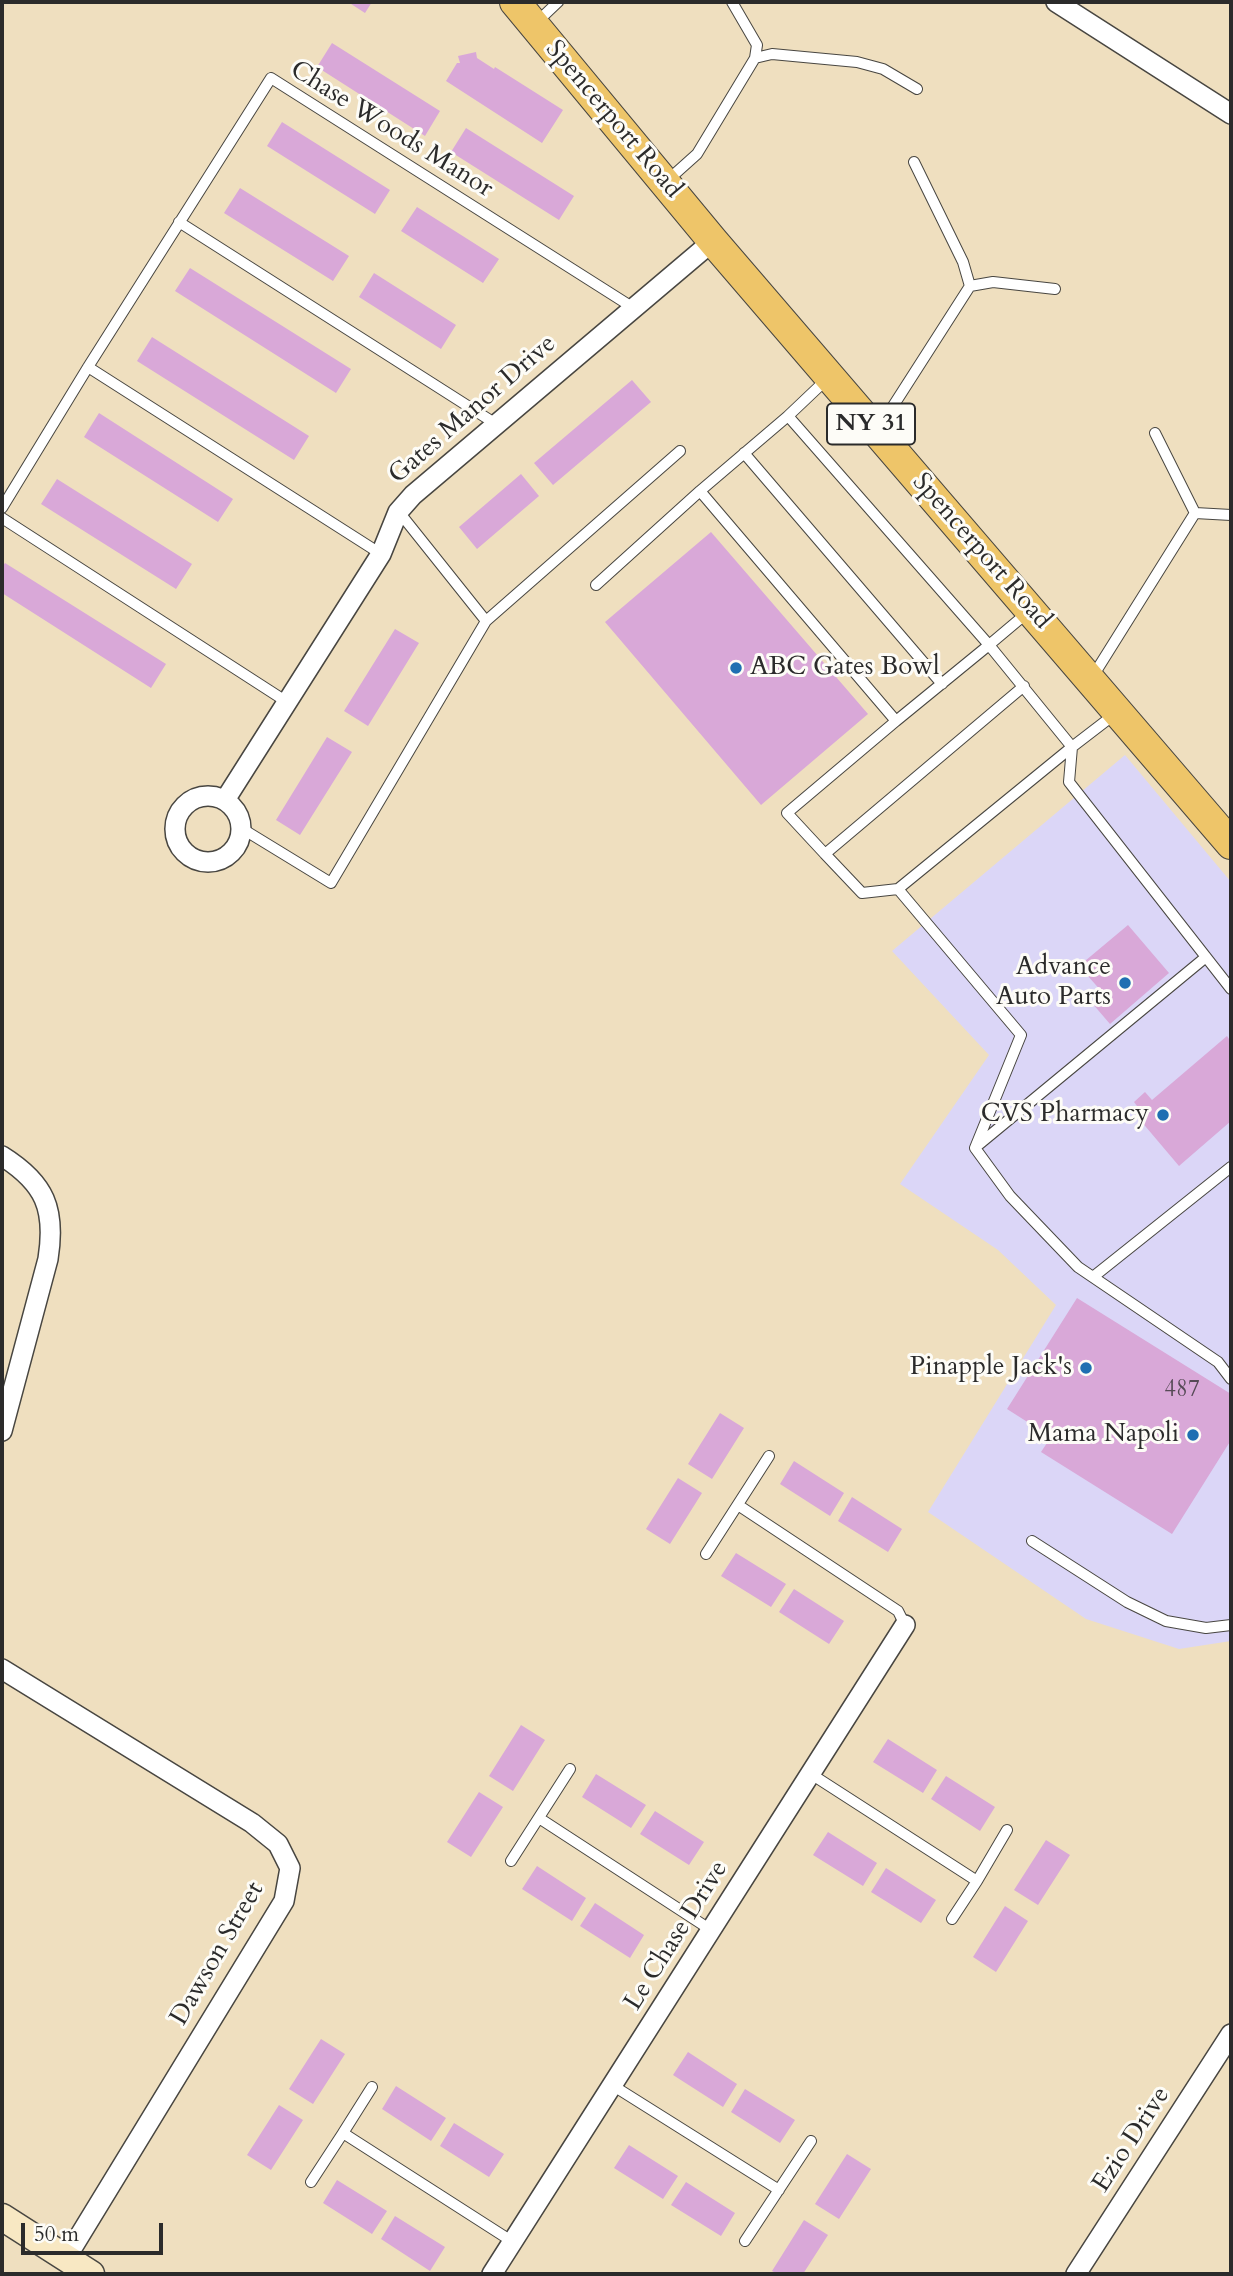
<!DOCTYPE html>
<html>
<head>
<meta charset="utf-8">
<style>
  body { margin:0 }
  #map { position:relative; width:1233px; height:2276px; overflow:hidden; background:#efdfbf; font-family:Cardo,serif }
  canvas { display:block }
  .frame { position:absolute; inset:0; border:4px solid #2b2b2b; pointer-events:none }
  .scale { position:absolute; left:21px; top:2223px; width:142px; height:32px; box-sizing:border-box; border:4px solid #2b2b2b; border-top:0; padding-left:9px; font-size:21px; line-height:24px; white-space:nowrap; color:#2b2b2b; -webkit-text-stroke:5px #fdfcf7; paint-order:stroke }
</style>
</head>
<body>
<div id="map">
<canvas width="1233" height="2276"></canvas>
<div class="frame"></div>
<div class="scale">50 m</div>
</div>
<script>
const context = document.querySelector('canvas').getContext('2d');
context.lineJoin = 'round';
function fillPath(path, color) {
  context.fillStyle = color;
  context.fill(path, 'evenodd');
}
function trace(path, color, width, dash) {
  context.strokeStyle = color;
  context.lineWidth = width;
  context.lineCap = dash ? 'butt' : 'round';
  context.setLineDash(dash || []);
  context.stroke(path);
}
function write(font, color, halo, rows, align = 'center') {
  context.font = font + ' Cardo,serif';
  context.lineWidth = 6;
  context.setLineDash([]);
  context.textBaseline = 'middle';
  context.strokeStyle = halo;
  context.fillStyle = color;
  for (const [text, x, y, turn = 0] of rows) {
    context.save();
    context.translate(x, y);
    context.rotate((+turn || 0) * Math.PI / 180);
    context.textAlign = isNaN(turn) ? turn : align;
    if (halo) context.strokeText(text, 0, 0);
    context.fillText(text, 0, 0);
    context.restore();
  }
}
fillPath(new Path2D(`
  M1125 755 1231 882V1641L1179 1649 1086 1619 928 1512 1056 1305 998 1250 900 1184 989 1055 892 951Z`), '#dbd6f7');
fillPath(new Path2D(`
  M348 2H372L365 13Z
  M332 43 440 111 425 136 317 67Z
  M476 52 477 58 494 69 495 67 563 110 542 143 446 81 457 63H460L458 56Z
  M282 122 390 190 375 214 267 146Z
  M466 128 574 196 559 220 451 152Z
  M240 188 349 256 333 281 224 213Z
  M417 207 499 259 483 283 401 231Z
  M190 268 351 369 336 393 175 291Z
  M374 273 456 325 441 349 359 297Z
  M152 337 309 436 294 460 137 361Z
  M632 380 651 402 553 485 534 463Z
  M99 413 233 499 218 522 84 437Z
  M521 474 539 496 477 549 459 527Z
  M57 479 192 564 176 589 41 504Z
  M711 532 868 714 761 805 605 622Z
  M5 563 166 664 151 688 2 593V567Z
  M395 629 419 643 368 726 344 711Z
  M327 737 352 752 300 835 276 820Z
  M1128 925 1169 973 1110 1024 1092 1003 1103 993 1079 966Z
  M1227 1036 1231 1042V1121L1179 1166 1135 1114 1140 1110 1134 1102 1145 1092 1152 1100Z
  M1077 1298 1231 1394V1440L1172 1534 1041 1452 1051 1437 1007 1409Z
  M720 1413 744 1428 712 1479 688 1464Z
  M794 1461 844 1493 830 1516 780 1484Z
  M678 1478 702 1493 670 1544 646 1529Z
  M852 1497 902 1529 888 1552 838 1521Z
  M736 1553 786 1584 771 1607 721 1576Z
  M794 1589 844 1621 829 1644 779 1612Z
  M521 1725 545 1740 513 1791 489 1776Z
  M888 1739 937 1770 923 1793 873 1762Z
  M596 1774 646 1805 631 1828 582 1797Z
  M946 1776 995 1807 980 1831 931 1799Z
  M479 1792 503 1807 471 1857 447 1842Z
  M655 1811 704 1842 689 1865 640 1834Z
  M828 1832 877 1863 863 1886 813 1855Z
  M1046 1840 1070 1855 1038 1905 1014 1890Z
  M537 1866 586 1898 572 1921 522 1889Z
  M886 1868 936 1900 921 1923 871 1892Z
  M595 1903 644 1935 630 1958 580 1926Z
  M1005 1906 1028 1921 996 1972 973 1957Z
  M321 2039 345 2054 313 2104 289 2089Z
  M688 2052 737 2084 723 2107 673 2075Z
  M396 2086 446 2118 431 2141 382 2109Z
  M745 2089 795 2120 780 2143 731 2112Z
  M279 2105 303 2120 271 2170 247 2155Z
  M454 2123 504 2154 489 2177 440 2146Z
  M629 2145 678 2176 663 2199 614 2168Z
  M847 2154 871 2169 839 2219 815 2204Z
  M337 2180 387 2211 372 2234 323 2203Z
  M686 2182 735 2213 721 2236 671 2205Z
  M395 2216 445 2247 430 2271 381 2239Z
  M804 2220 828 2235 803 2274H778L772 2271Z`), '#d9a8d8');
const lane = new Path2D(`
  M732 2 757 45 755 58
  M537 22 558 2
  M914 162 963 262 970 286
  M668 180 697 154 755 58 772 54 857 62 883 69 917 89
  M179 222 496 424
  M88 367 381 554
  M827 379 788 416 989 645 1027 613
  M788 416 700 491 896 721 989 645 1072 747 1115 714
  M879 428 970 286 993 282 1055 289
  M744 453 942 684
  M2 508 88 367 271 78 632 307
  M399 512 486 621 680 451
  M1195 513 1231 515
  M2 518 287 702
  M596 585 700 491
  M1093 676 1195 513 1155 433
  M896 721 787 813 825 854 1024 686
  M1072 747 898 889 1021 1035 975 1148 1010 1196 1078 1267 1218 1362 1231 1379
  M1072 747 1069 782 1231 989
  M241 828 331 883 486 621
  M825 854 862 893 898 889
  M977 1146 1206 957
  M1093 1277 1231 1167
  M738 1505 898 1611 905 1625
  M1032 1541 1127 1602 1166 1621 1206 1628 1231 1625
  M706 1554 769 1456
  M811 1774 977 1881 952 1919
  M539 1818 711 1930
  M511 1861 570 1769
  M977 1881 1007 1830
  M612 2085 779 2190
  M372 2087 343 2133 513 2242
  M311 2182 343 2133
  M745 2241 811 2141`);
const street = new Path2D(`
  M1056 2 1231 114
  M175 829a33 33 0 1 1 66 0a33 33 0 1 1-66 0Z
  M225 800 381 554 398 512 413 495 713 241
  M2 1156C45 1183 56 1209 48 1259L2 1431
  M2 1669 252 1823 278 1844 290 1868 284 1901 66 2258
  M492 2274 905 1625
  M1076 2274 1231 2034`);
const secondary = new Path2D(`
  M2 2217 91 2274`);
const primary = new Path2D(`
  M515 2 713 241 1231 844`);
trace(lane, '#484641', 12);
trace(street, '#484641', 22);
trace(secondary, '#484641', 29);
trace(primary, '#484641', 32);
trace(lane, '#fff', 10);
trace(street, '#fff', 19);
trace(secondary, '#f8e8c3', 26);
trace(primary, '#eec569', 30);
for (const [x, y, r, color] of [
  [736,668,7,"#1f6fb2"],
  [1125,983,7,"#1f6fb2"],
  [1163,1115,7,"#1f6fb2"],
  [1086,1368,7,"#1f6fb2"],
  [1193,1435,7,"#1f6fb2"]
]) {
  const dot = new Path2D();
  dot.arc(x, y, r, 0, 2 * Math.PI);
  context.fillStyle = color;
  context.fill(dot);
  trace(dot, '#fdfcf7', 2.5);
}
write('23px', '#564a56', null, [
  ["487",1182,1391]
]);
for (const [x, y, w] of [
  [871,424,88]
]) {
  const box = new Path2D();
  box.roundRect(x - w / 2, y - 20.5, w, 41, 5);
  context.fillStyle = '#fdfcf7';
  context.fill(box);
  trace(box, '#2b2b2b', 2);
}
write('bold 24px', '#2b2b2b', null, [
  ["NY 31",871,424]
]);
write('26px', '#2b2b2b', '#fdfcf7', [
  ["Spencerport Road",613,120,50],
  ["Chase Woods Manor",391,130,32],
  ["Gates Manor Drive",473,410,-41],
  ["Spencerport Road",981,552,49],
  ["Le Chase Drive",677,1936,-58],
  ["Dawson Street",218,1954,-60],
  ["Ezio Drive",1132,2140,-57]
]);
write('26px', '#2b2b2b', '#fdfcf7', [
  ["ABC Gates Bowl",750,668,"left"],
  ["Advance",1111,968],
  ["Auto Parts",1111,998],
  ["CVS Pharmacy",1149,1115],
  ["Pinapple Jack's",1072,1368],
  ["Mama Napoli",1179,1435]
], 'right');
</script>
</body>
</html>
